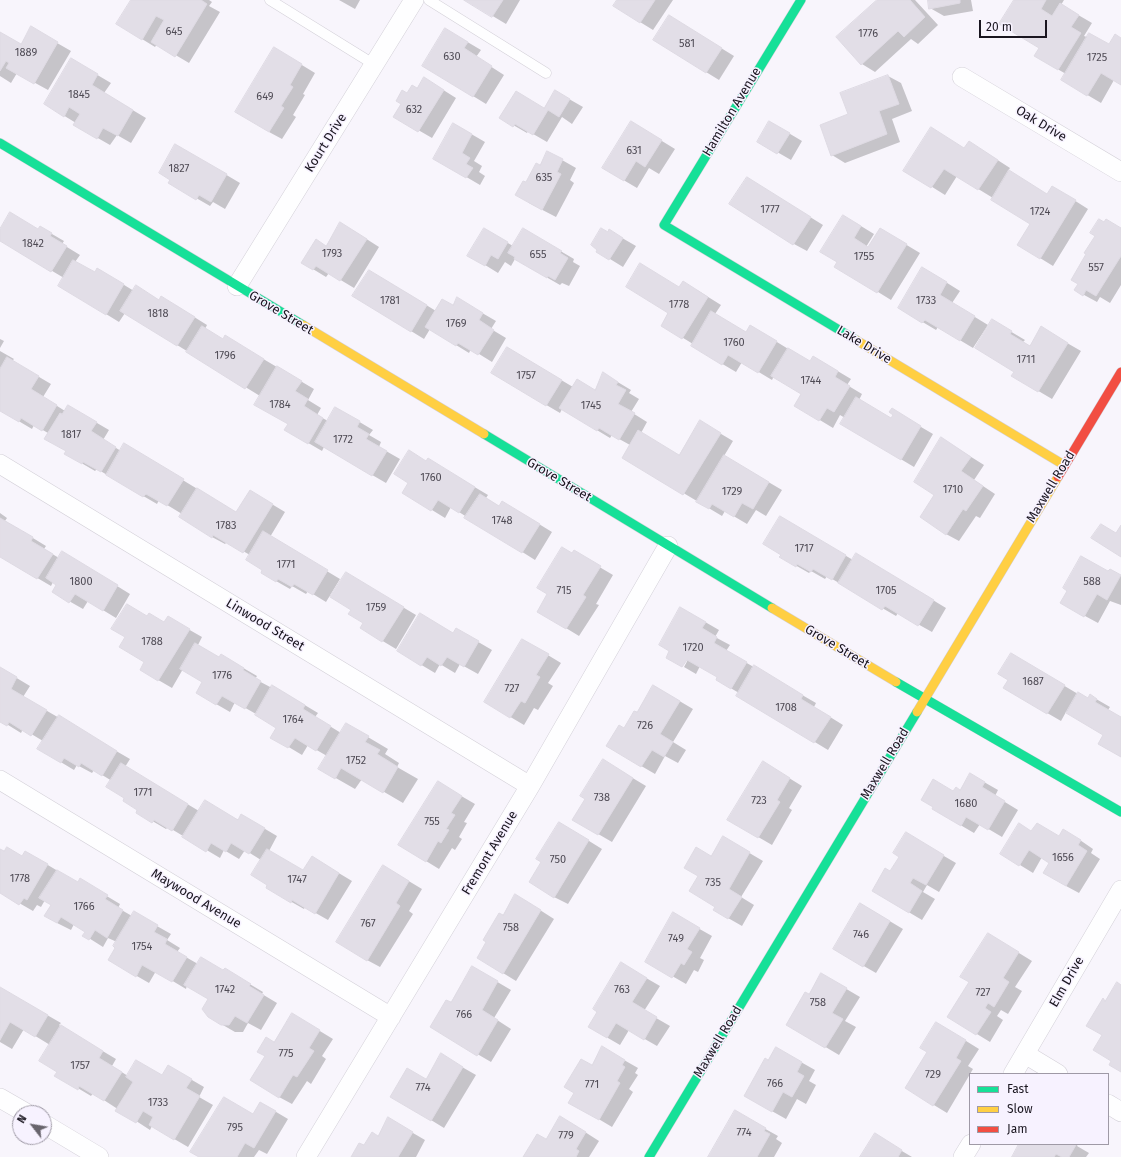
<!DOCTYPE html>
<html>
<head>
<meta charset="utf-8">
<style>
  body { margin:0 }
  #map { position:relative; width:1121px; height:1157px; overflow:hidden; background:#f8f5fc; font-family:"Fira Sans",sans-serif }
  canvas { display:block }
  .legend { position:absolute; left:969px; top:1073px; width:140px; height:72px; box-sizing:border-box; background:#f7f2ff; border:1px solid #9f9aa6; margin:0; padding:5px 7px; list-style:none; font-size:12px; color:#1a1620 }
  .legend li { display:flex; align-items:center; gap:8px; height:20px }
  .legend b { width:20px; border:1px solid #9f9aa6 }
  .north { position:absolute; left:12px; top:1105px; width:40px; height:40px; box-sizing:border-box; background:#f7f2ff; border:1px solid #9f9aa6; border-radius:50%; rotate:301deg; font-size:11px; font-weight:700; line-height:16px; text-align:center; color:#1a1620 }
  .north::after { content:''; display:block; margin:auto; width:14px; height:18px; background:#68646d; clip-path:polygon(50% 0,100% 100%,50% 72%,0 100%) }
  .scale { position:absolute; left:979px; top:20px; width:68px; height:18px; box-sizing:border-box; border:2px solid #1a1620; border-top:0; padding-left:5px; font-size:12px; line-height:14px; white-space:nowrap; color:#1a1620; -webkit-text-stroke:3px #f7f2ff; paint-order:stroke }
</style>
</head>
<body>
<div id="map">
<canvas width="1121" height="1157"></canvas>
<ul class="legend">
<li><b style="height:5px;background:#16e098"></b>Fast</li>
<li><b style="height:5px;background:#ffcf43"></b>Slow</li>
<li><b style="height:5px;background:#f24e42"></b>Jam</li>
</ul>
<div class="north">N</div>
<div class="scale">20 m</div>
</div>
<script>
const context = document.querySelector('canvas').getContext('2d');
context.lineJoin = 'round';
function fillPath(path, color) {
  context.fillStyle = color;
  context.fill(path, 'evenodd');
}
function trace(path, color, width, dash) {
  context.strokeStyle = color;
  context.lineWidth = width;
  context.lineCap = dash ? 'butt' : 'round';
  context.setLineDash(dash || []);
  context.stroke(path);
}
function write(font, color, halo, rows, align = 'center') {
  context.font = font + ' "Fira Sans",sans-serif';
  context.lineWidth = 3;
  context.setLineDash([]);
  context.textBaseline = 'middle';
  context.strokeStyle = halo;
  context.fillStyle = color;
  for (const [text, x, y, turn = 0] of rows) {
    context.save();
    context.translate(x, y);
    context.rotate((+turn || 0) * Math.PI / 180);
    context.textAlign = isNaN(turn) ? turn : align;
    if (halo) context.strokeText(text, 0, 0);
    context.fillText(text, 0, 0);
    context.restore();
  }
}
fillPath(new Path2D(`
  M133 0H209L212 2 209 6 220 12 189 63 157 44 155 47 142 39Z
  M339 0H360L355 9Z
  M466 0H520L506 24Z
  M618 0H673L653 30 640 22Z
  M878 0H915L938 25 918 44 911 39 875 72 862 64Z
  M929 0H971L973 11 944 16 930 8Z
  M1015 0H1064L1061 5 1092 23 1084 36 1109 45 1121 39V84L1114 80 1101 103 1062 80 1066 74 1035 56 1040 48Z
  M682 24 734 56 719 80 706 72Z
  M31 28 71 51 48 90 17 73 11 83 0 76V33L21 46Z
  M459 37 481 50 476 57 504 75 486 104 473 96Z
  M287 56 315 73 303 94 305 95 293 115 296 117 282 139 269 132Z
  M72 60 111 83 104 93 146 118 131 143 117 135 110 145 75 125 76 123 45 104Z
  M888 76 901 83 912 111 892 119 900 142 845 163 832 155 849 115Z
  M437 86 456 98 432 138 394 116 408 94 417 89Z
  M555 91 583 107 572 124 562 117 547 142 528 131 527 133 501 118 544 109Z
  M770 122 802 141 791 160 758 141Z
  M454 124 485 142 474 161 482 166 479 172 485 176 480 185 434 158Z
  M644 130 675 149 659 174 649 168 637 188 603 168Z
  M176 145 240 183 225 209 213 202 210 206 170 183Z
  M965 149 982 150 1010 168 1008 171 1048 195H1066L1088 209 1053 266 1040 258 1032 223 993 198 957 176 945 195 905 170Z
  M548 152 576 168 570 180 574 183 556 217 529 203 526 184 540 166Z
  M760 186 823 225 807 251 794 244Z
  M856 223 874 234 866 247 868 248 880 229 920 253 891 300 836 266Z
  M40 227 64 241 62 244 80 255 75 262 95 274 98 269 134 291 137 287 160 301 175 305 207 325 205 329 223 340 238 344 314 389 308 400 321 408 317 415 328 421 336 408 373 430 369 435 381 442 379 447 400 459 386 483 324 447 322 451 286 430 289 424 260 396 125 313 119 322 106 314 64 278 0 240V231L38 230Z
  M1121 228V285L1110 303 1100 297 1097 302 1075 290Z
  M484 229 513 246 523 229 574 259 573 262 580 266 569 286 562 283 560 285 515 259 511 266 505 262 498 273 469 255Z
  M354 231 379 247 354 288 329 273 326 277 303 263Z
  M610 231 636 246 623 267 597 251Z
  M936 276 960 291 952 303 988 325 973 348 938 327 936 330 899 308Z
  M382 278 436 311 453 306 458 299 496 321 491 329 506 338 492 362 471 349 469 353 430 329 424 339 411 331Z
  M680 288 697 290 721 305 715 314 747 333 751 326 811 363 814 357 851 379 847 385 862 394 859 400 892 419 895 414 892 410 933 434 914 467 842 424 845 418 840 415 833 428 795 405 802 393 774 376 772 380 742 362 736 372 692 346 693 344 662 325Z
  M993 321 1025 340 1023 342 1030 346 1041 328 1081 351 1052 399 1013 376 1015 371Z
  M0 339 4 341 0 348Z
  M507 348 573 387 596 391 616 381 631 390 629 393 639 399 631 412 647 422 641 433 680 456 701 422 733 441 724 456 782 490 766 516 756 510 747 524 725 511 722 516 623 457 630 445 612 435 610 438 562 409 560 413 492 373Z
  M0 351 14 359 12 361 51 384 43 397 65 411 68 406 109 430 103 440 121 451 125 445 237 513 250 491 285 512 270 537 340 579 326 602 308 591 306 594 292 586 290 589 262 573 264 570 250 555 227 542 225 544 212 537 182 514 159 500 157 504 97 469 95 471 66 454 67 451 48 433 34 425 32 429 0 410Z
  M941 438 984 465 974 480 995 494 980 518 976 516 959 541 946 534 936 495Z
  M427 462 441 467 488 495 486 498 500 507 516 510 552 532 535 560 451 507 445 518 432 510Z
  M0 513 7 518 5 521 46 546 44 549 59 558 75 560 130 594 116 618 88 601 83 609 53 592 58 585 53 582 51 586 0 556Z
  M780 517 853 560 870 562 946 608 932 632 898 613 896 616 827 576 825 579 811 571 809 573 781 557 782 554Z
  M574 552 613 575 596 604 599 605 579 636 538 611Z
  M1110 570 1121 576V605L1110 601 1098 623 1061 603Z
  M359 581 416 615 396 649 361 628 364 622 352 609Z
  M681 608 719 630 715 637 730 645 726 651 816 703 814 707 843 725 828 750 737 695 739 693 717 680 719 677 700 666 696 674 684 667 690 656 671 650Z
  M148 617 165 623 181 625 202 637 198 645 220 658 221 655 257 676 255 679 272 688 273 686 318 713 315 717 341 733 346 724 388 749 385 754 399 763 397 767 418 779 403 803 362 779 355 789 320 769 327 756 308 745 302 755 272 737 278 727 256 714 235 702 230 712 197 693 204 682 183 669 172 688 141 670 146 662Z
  M456 629 492 650 478 674 460 664 455 673 440 664 435 673 398 651 454 634Z
  M523 640 561 663 548 683 553 686 538 710 534 708 524 725 485 702Z
  M1011 654 1078 694 1089 699 1091 696 1110 707 1108 710 1121 718V756L1105 735 1066 712 1061 721 1004 688 1009 679Z
  M0 668 30 686 23 697 130 759 125 767 199 811 255 823 277 836 269 851 303 872 312 857 352 881 328 920 305 907 304 909 267 888 269 885 261 860 245 850 239 859 224 850 220 858 168 827 166 829 137 812 139 810 112 781 94 770 92 773 77 765 74 770 39 749 43 741 23 729 21 733 0 720Z
  M654 686 693 709 673 742 686 750 678 763 665 756 655 774 607 746 638 714Z
  M616 768 646 786 612 842 574 820Z
  M776 770 802 786 789 808 792 810 772 845 729 820Z
  M970 774 998 790 995 796 1018 810 1002 837 980 824 974 833 933 809 954 792 961 791Z
  M451 790 475 804 464 822 467 823 459 837 462 839 455 850 452 848 439 869 426 861Z
  M573 831 602 849 568 904 554 897Z
  M1032 832 1059 837 1077 838 1093 849 1091 853 1100 859 1079 893 1066 886 1051 862 1042 857 1033 873 1020 865Z
  M906 834 956 863 939 892 927 885 923 892 935 899 922 920 873 891 891 872 900 857Z
  M724 838 763 861 741 897 754 905 742 926 714 910 716 907 699 876Z
  M0 850 23 857 26 852 78 883 80 880 120 904 118 908 132 916 134 913 171 934 167 940 180 948 177 952 198 964 238 977 263 992 262 994 277 1003 261 1030 248 1023 243 1032H235L209 1017V999L187 985 186 989 156 971 149 983 109 960 117 947V942L108 938 103 947 84 935 86 931 74 924 71 930 57 923 45 915 52 904 45 900 41 907 37 905 33 911 0 892Z
  M397 874 422 889 409 911 413 914 380 967 367 960Z
  M529 903 554 919 516 981 503 973V917Z
  M861 904 903 929 876 973 834 949Z
  M673 914 712 936 700 958 704 960 698 972 694 970 686 984 646 961Z
  M1001 942 1032 961 1015 987 1022 991 1008 1014 1001 1010 997 1016 1003 1020 990 1042 949 1017Z
  M472 967 511 990 494 1018 511 1029 491 1062 431 1027 451 1004Z
  M634 971 660 986 644 1011 670 1026 657 1046 629 1030 620 1045 589 1027Z
  M821 974 860 997 845 1021 856 1027 839 1055 787 1024 809 995Z
  M0 988 61 1023 59 1025 116 1059 112 1066 128 1076H163L168 1066 204 1087 199 1097 213 1105 188 1147 152 1126 150 1130 93 1093 91 1096 56 1075 58 1071 50 1045 24 1029 12 1049 0 1042Z
  M305 1022 333 1039 322 1056 326 1059 311 1084 307 1081 292 1104 279 1097 274 1043Z
  M950 1031 979 1049 968 1066 973 1069 947 1113 906 1088Z
  M603 1048 638 1068 635 1073 638 1075 629 1089 633 1092 612 1127 570 1102Z
  M776 1048 815 1070 809 1081 816 1085 806 1104 797 1099 786 1119 745 1096Z
  M441 1055 476 1075 444 1128 431 1120Z
  M261 1103 288 1119 267 1154 259 1150 254 1157H201L253 1115Z
  M735 1112 778 1136 776 1139 782 1143 774 1157H709Z
  M389 1119 425 1140 416 1157H352L378 1137Z
  M574 1125 599 1141 589 1157H524L547 1140Z
  M875 1135 912 1157H862Z
  M1021 1144H1078L1077 1146 1089 1153 1086 1157H1013Z`), '#0003');
const building = new Path2D(`
  M131 0H201L207 4 175 57 151 42 164 20 156 16 142 40 116 24Z
  M464 0H503L492 17Z
  M617 0H655L640 23 613 6Z
  M877 0H910L925 17 904 37 898 31 861 65 836 37Z
  M928 0H960V3L929 9Z
  M1014 0H1046L1041 9 1052 16 1060 3 1079 15 1071 27 1081 33 1058 70 1034 56 1039 48 999 24Z
  M669 15 722 48 706 73 653 40Z
  M31 26 58 42 34 84 6 68 9 63 6 61 0 71V32L21 44Z
  M445 28 468 42 464 48 492 66 473 97 422 66Z
  M1089 33 1109 44 1115 34 1121 38V85L1101 73 1087 96 1061 80Z
  M274 47 302 64 290 85 293 87 281 106 284 108 269 132 235 112Z
  M71 58 98 74 92 85 133 110 118 136 103 128 97 139 73 125 80 114 69 107 64 117 44 104Z
  M888 75 899 104 879 111 887 134 831 156 820 125 848 114 840 93Z
  M424 77 444 90 418 132 393 117 401 104 396 101 402 90 407 93 412 85 417 88Z
  M555 90 570 99 559 117 548 110 533 135 515 124 513 127 499 118 516 91 544 108Z
  M631 121 662 140 645 167 636 161 624 181 602 168Z
  M769 121 790 133 777 154 757 142Z
  M453 123 472 134 462 153 470 158 466 164 473 168 466 178 433 159Z
  M931 127 964 148 969 141 998 160 978 190 944 169 931 188 903 171Z
  M175 144 227 174 211 202 199 195 196 200 168 183 170 180 159 173Z
  M547 151 563 159 557 172 561 174 542 210 515 195 523 181 526 182 536 163 540 165Z
  M1009 170 1047 194 1052 186 1076 200 1040 259 1017 245 1030 224 991 200Z
  M747 177 811 217 793 245 729 204Z
  M10 212 38 229 40 226 52 233 50 236 67 246 51 272 0 241V229Z
  M843 215 861 226 854 238 868 247 880 228 907 244 877 293 834 267 837 262 820 252Z
  M1099 219 1104 222 1106 219 1121 228V256L1096 296 1086 290 1083 296 1074 290 1078 284 1071 280 1086 254 1084 253 1095 236 1090 233Z
  M340 222 367 239 340 281 316 266 313 270 301 263 316 239 326 246Z
  M484 228 508 242 498 259 491 255 485 266 467 256Z
  M523 228 562 251 560 253 568 258 555 280 548 276 547 278 514 259 515 257 508 253Z
  M601 228 608 232 609 229 623 238 609 260 596 252 597 250 591 245Z
  M73 260 95 272 97 268 124 284 106 315 58 286Z
  M640 263 679 287 683 281 708 297 682 339 661 326 668 313 626 287Z
  M922 267 947 282 940 295 975 316 960 341 925 320 922 323 898 308Z
  M369 270 427 305 411 332 352 296Z
  M136 285 159 300 161 296 195 317 177 346 120 311Z
  M457 297 483 313 479 320 494 330 478 355 458 343 456 346 425 327 442 299 453 305Z
  M711 311 746 332 750 325 777 341 758 373 728 355 722 365 691 346Z
  M992 319 1012 331 1010 334 1030 346 1041 326 1068 343 1038 392 1011 376 1014 372 975 348Z
  M202 326 223 339 225 335 264 359 245 389 186 352Z
  M507 347 562 380 546 406 491 373Z
  M788 348 810 361 813 356 838 371 835 377 850 386 834 412 827 408 819 421 794 406 801 394 771 376Z
  M7 357 39 376 31 389 57 405 42 431 21 418 19 422 0 411V369Z
  M277 366 302 381 295 391 308 399 304 406 323 418 308 444 284 430 288 424 254 405Z
  M603 372 618 382 616 385 626 390 618 404 635 413 619 440 599 428 597 431 559 408 577 379 595 390Z
  M856 397 891 418 893 415 889 412 892 408 921 426 901 460 840 424Z
  M68 405 97 422 91 431 116 447 101 472 83 462 82 464 64 454 66 451 44 439 60 413 62 414Z
  M335 407 360 421 357 427 369 434 366 439 387 451 372 476 315 442Z
  M700 420 721 433 683 495 622 458 638 430 679 455Z
  M941 437 971 457 961 471 983 486 966 511 963 509 946 535 920 517 934 495 914 482Z
  M124 443 184 479 167 506 146 494 143 497 106 475Z
  M409 450 426 461 428 458 475 487 459 513 438 500 431 511 402 493 408 483 394 474Z
  M724 455 769 482 753 509 742 503 734 517 712 504 709 509 696 502Z
  M197 488 236 512 250 490 273 504 243 553 213 535 212 538 179 517Z
  M480 494 499 506 502 501 540 524 522 553 464 518Z
  M780 516 846 555 832 580 813 569 811 572 797 564 796 567 779 557 781 555 763 544Z
  M0 518 33 537 31 541 53 554 37 579 0 557Z
  M1101 524 1116 533 1121 525V557L1091 538Z
  M263 531 328 570 313 595 294 584 292 587 278 579 276 582 261 573 262 570 246 560Z
  M562 547 572 553 574 550 601 566 583 595 586 597 566 629 537 612 547 594 537 588Z
  M62 551 118 585 103 611 75 594 69 603 52 592 56 585 46 578Z
  M856 553 934 600 918 626 885 606 882 610 838 583Z
  M1081 556 1108 571 1110 569 1121 575 1107 600 1097 594 1084 617 1060 603 1067 591 1063 588Z
  M346 572 404 607 382 642 360 628 363 623 348 614 351 610 330 597Z
  M127 604 147 616 149 613 164 622 168 616 190 629 158 681 140 670 144 662 119 647 125 637 111 629Z
  M680 607 706 622 702 628 717 637 714 643 747 662 731 689 716 680 717 677 687 660 682 667 666 658 669 651 659 645Z
  M420 613 453 633 456 628 479 641 464 667 447 657 441 666 427 657 421 666 397 651Z
  M522 639 549 654 536 675 540 677 525 703 521 701 510 718 484 702Z
  M195 643 219 657 221 654 244 668 243 670 261 681 245 709 222 696 216 705 196 693 202 682 180 669Z
  M1011 653 1065 685 1047 714 1003 688 1008 680 998 674Z
  M754 665 803 695 801 699 831 717 814 743 736 696Z
  M0 667 17 677 11 689 47 710 31 736 9 722 7 726 0 722Z
  M272 685 305 705 303 709 331 726 316 751 295 738 288 748 270 738 276 728 255 715Z
  M653 685 680 701 660 734 673 742 664 757 652 750 641 767 606 746 619 725 624 728 634 711 637 712Z
  M1078 692 1088 698 1090 694 1097 699 1095 702 1121 717V757L1098 744 1103 735 1066 713Z
  M59 715 117 751 102 776 81 763 79 767 64 758 61 763 37 749Z
  M346 723 369 736 365 742 380 750 377 754 398 767 383 793 341 768 335 779 318 769Z
  M603 759 633 778 598 835 572 820 585 799 580 796Z
  M763 761 790 778 777 800 780 802 758 838 727 820Z
  M121 763 188 804 172 831 154 820 152 823 136 813 137 810 123 801 124 798 106 787Z
  M970 773 985 782 982 787 1005 801 988 830 966 817 961 826 932 809 933 807 921 800 933 779 953 791 956 787 960 790Z
  M438 781 462 796 451 813 455 815 446 829 449 830 441 843 438 841 426 862 398 845Z
  M205 800 238 820 241 814 265 828 249 854 231 843 226 852 211 843 206 852 182 837Z
  M559 822 589 840 554 898 529 882 541 862 536 859Z
  M1019 823 1031 831 1037 823 1059 836 1063 829 1081 840 1078 845 1087 851 1066 886 1043 873 1049 863 1029 850 1019 866 1000 854Z
  M906 832 944 855 926 885 913 878 910 883 922 891 909 913 872 891 885 868 890 871 899 857 893 853Z
  M723 836 750 852 729 889 742 897 728 919 713 910 715 907 689 891 698 876 684 868 696 847 711 856Z
  M7 847 22 856 25 851 48 864 27 900 24 898 19 905 0 893V849L4 851Z
  M267 849 303 870 312 856 339 873 315 914 292 900 291 903 266 888 267 885 251 875Z
  M383 865 409 881 396 903 400 906 367 961 336 942Z
  M57 870 78 882 80 878 108 895 105 899 123 910 107 938 95 930 89 940 82 936 85 932 61 917 57 923 44 916 51 905 39 898Z
  M515 894 541 910 503 974 477 958 486 942 483 940 499 913 503 915Z
  M860 903 890 921 863 967 833 949Z
  M134 911 158 925 154 932 167 939 165 944 187 957 172 982 142 965 136 977 108 960 115 948 113 946Z
  M673 912 700 928 687 949 692 952 684 965 681 963 672 978 645 962Z
  M988 933 1019 952 1003 978 1009 982 994 1007 988 1003 985 1008 991 1012 976 1035 947 1017 969 982 960 977Z
  M201 957 223 970 225 968 251 984 249 986 264 995 247 1023 235 1016 229 1025H221L208 1017 202 1009 208 999 184 985Z
  M621 962 647 978 632 1002 657 1017 644 1040 616 1023 607 1038 588 1027 597 1012 593 1009Z
  M472 966 498 981 482 1010 498 1020 477 1056 430 1027 446 1000 451 1002Z
  M821 973 847 988 832 1013 843 1019 825 1048 786 1025 805 992 809 994Z
  M1117 982 1121 985V1072L1109 1065 1111 1061 1093 1050 1102 1035 1086 1026 1103 998 1105 1001Z
  M0 987 48 1015 35 1037 10 1022 0 1040Z
  M292 1013 320 1030 309 1048 314 1051 297 1077 293 1075 279 1098 250 1080 265 1056 257 1052 266 1037 274 1042Z
  M936 1022 966 1040 956 1058 961 1061 933 1106 905 1088 927 1052 920 1048Z
  M61 1025 103 1051 99 1058 122 1072 104 1101 79 1086 78 1090 54 1076 57 1072 39 1061Z
  M602 1046 625 1060 622 1065 625 1067 617 1081 620 1083 599 1120 568 1103 574 1093 564 1087 581 1059 592 1065Z
  M776 1047 802 1062 797 1072 804 1076 792 1097 783 1092 772 1112 744 1096 765 1058 768 1060Z
  M441 1053 463 1067 431 1121 390 1097 407 1068 426 1079Z
  M136 1060 162 1075 168 1065 192 1079 186 1088 200 1096 174 1140 149 1125 153 1117 143 1111 136 1123 115 1111 133 1082 126 1077Z
  M224 1097 253 1114 260 1102 276 1111 254 1148 245 1143 237 1157H199L190 1152Z
  M735 1110 766 1128 764 1131 770 1134 757 1157H708Z
  M560 1116 586 1132 576 1149 579 1151 576 1157H523L537 1134 546 1139Z
  M388 1117 413 1132 398 1157H351L359 1143 364 1145 372 1132 378 1136Z
  M875 1133 902 1150 898 1157H860Z
  M1019 1144H1075L1076 1145 1069 1157H1062L1056 1154 1054 1157H1012Z`);
fillPath(building, '#e2dee7');
trace(building, '#dedae3', 1);
const lane = new Path2D(`
  M270 0 375 65
  M429 0 546 73`);
const street = new Path2D(`
  M962 77 1121 172
  M237 286 414 0
  M0 464 530 786
  M0 780 391 1017
  M1025 1054 1058 1074
  M1013 1074 1121 890
  M0 1098 26 1113
  M1108 1104 1121 1112
  M44 1124 99 1157
  M306 1157 530 786 668 546
  M963 1157 971 1144`);
const fast = new Path2D(`
  M801 0 664 225 856 340
  M0 143 303 325
  M484 434 772 608
  M896 682 1121 812
  M649 1157 917 712`);
const slow = new Path2D(`
  M303 325 484 434
  M856 340 1064 465
  M772 608 896 682
  M917 712 1058 477`);
const jam = new Path2D(`
  M1058 477 1121 372`);
trace(lane, '#d3d0d8', 11);
trace(street, '#d3d0d8', 20);
trace(fast, '#d3d0d8', 10);
trace(slow, '#d3d0d8', 10);
trace(jam, '#d3d0d8', 10);
trace(lane, '#fefeff', 10);
trace(street, '#fefeff', 19);
trace(fast, '#16e098', 9);
trace(slow, '#ffcf43', 9);
trace(jam, '#f24e42', 9);
write('11px', '#4f4b55', null, [
  ["645",174,32],
  ["1776",868,34],
  ["581",687,44],
  ["1889",26,53],
  ["630",452,57],
  ["1725",1097,58],
  ["1845",79,95],
  ["649",265,97],
  ["632",414,110],
  ["631",634,151],
  ["1827",179,169],
  ["635",544,178],
  ["1777",770,210],
  ["1724",1040,212],
  ["1842",33,244],
  ["1793",332,254],
  ["655",538,255],
  ["1755",864,257],
  ["557",1096,268],
  ["1781",390,301],
  ["1733",926,301],
  ["1778",679,305],
  ["1818",158,314],
  ["1769",456,324],
  ["1760",734,343],
  ["1796",225,356],
  ["1711",1026,360],
  ["1757",526,376],
  ["1744",811,381],
  ["1784",280,405],
  ["1745",591,406],
  ["1817",71,435],
  ["1772",343,440],
  ["1760",431,478],
  ["1710",953,490],
  ["1729",732,492],
  ["1748",502,521],
  ["1783",226,526],
  ["1717",804,549],
  ["1771",286,565],
  ["1800",81,582],
  ["588",1092,582],
  ["715",564,591],
  ["1705",886,591],
  ["1759",376,608],
  ["1788",152,642],
  ["1720",693,648],
  ["1776",222,676],
  ["1687",1033,682],
  ["727",512,689],
  ["1708",786,708],
  ["1764",293,720],
  ["726",645,726],
  ["1752",356,761],
  ["1771",143,793],
  ["738",602,798],
  ["723",759,801],
  ["1680",966,804],
  ["755",432,822],
  ["1656",1063,858],
  ["750",558,860],
  ["1778",20,879],
  ["1747",297,880],
  ["735",713,883],
  ["1766",84,907],
  ["767",368,924],
  ["758",511,928],
  ["746",861,935],
  ["749",676,939],
  ["1754",142,947],
  ["1742",225,990],
  ["763",622,990],
  ["727",983,993],
  ["758",818,1003],
  ["766",464,1015],
  ["775",286,1054],
  ["1757",80,1066],
  ["729",933,1075],
  ["766",775,1084],
  ["771",592,1085],
  ["774",423,1088],
  ["1733",158,1103],
  ["795",235,1128],
  ["774",744,1133],
  ["779",566,1136]
]);
write('13px', '#1a1620', '#f7f2ff', [
  ["Hamilton Avenue",732,112,-59],
  ["Oak Drive",1041,124,31],
  ["Kourt Drive",326,143,-58],
  ["Grove Street",281,313,31],
  ["Lake Drive",864,345,31],
  ["Grove Street",559,480,31],
  ["Maxwell Road",1051,487,-59],
  ["Linwood Street",265,625,31],
  ["Grove Street",837,647,31],
  ["Maxwell Road",885,764,-59],
  ["Fremont Avenue",490,853,-59],
  ["Maywood Avenue",196,899,31],
  ["Elm Drive",1067,982,-60],
  ["Maxwell Road",718,1042,-59]
]);
</script>
</body>
</html>
